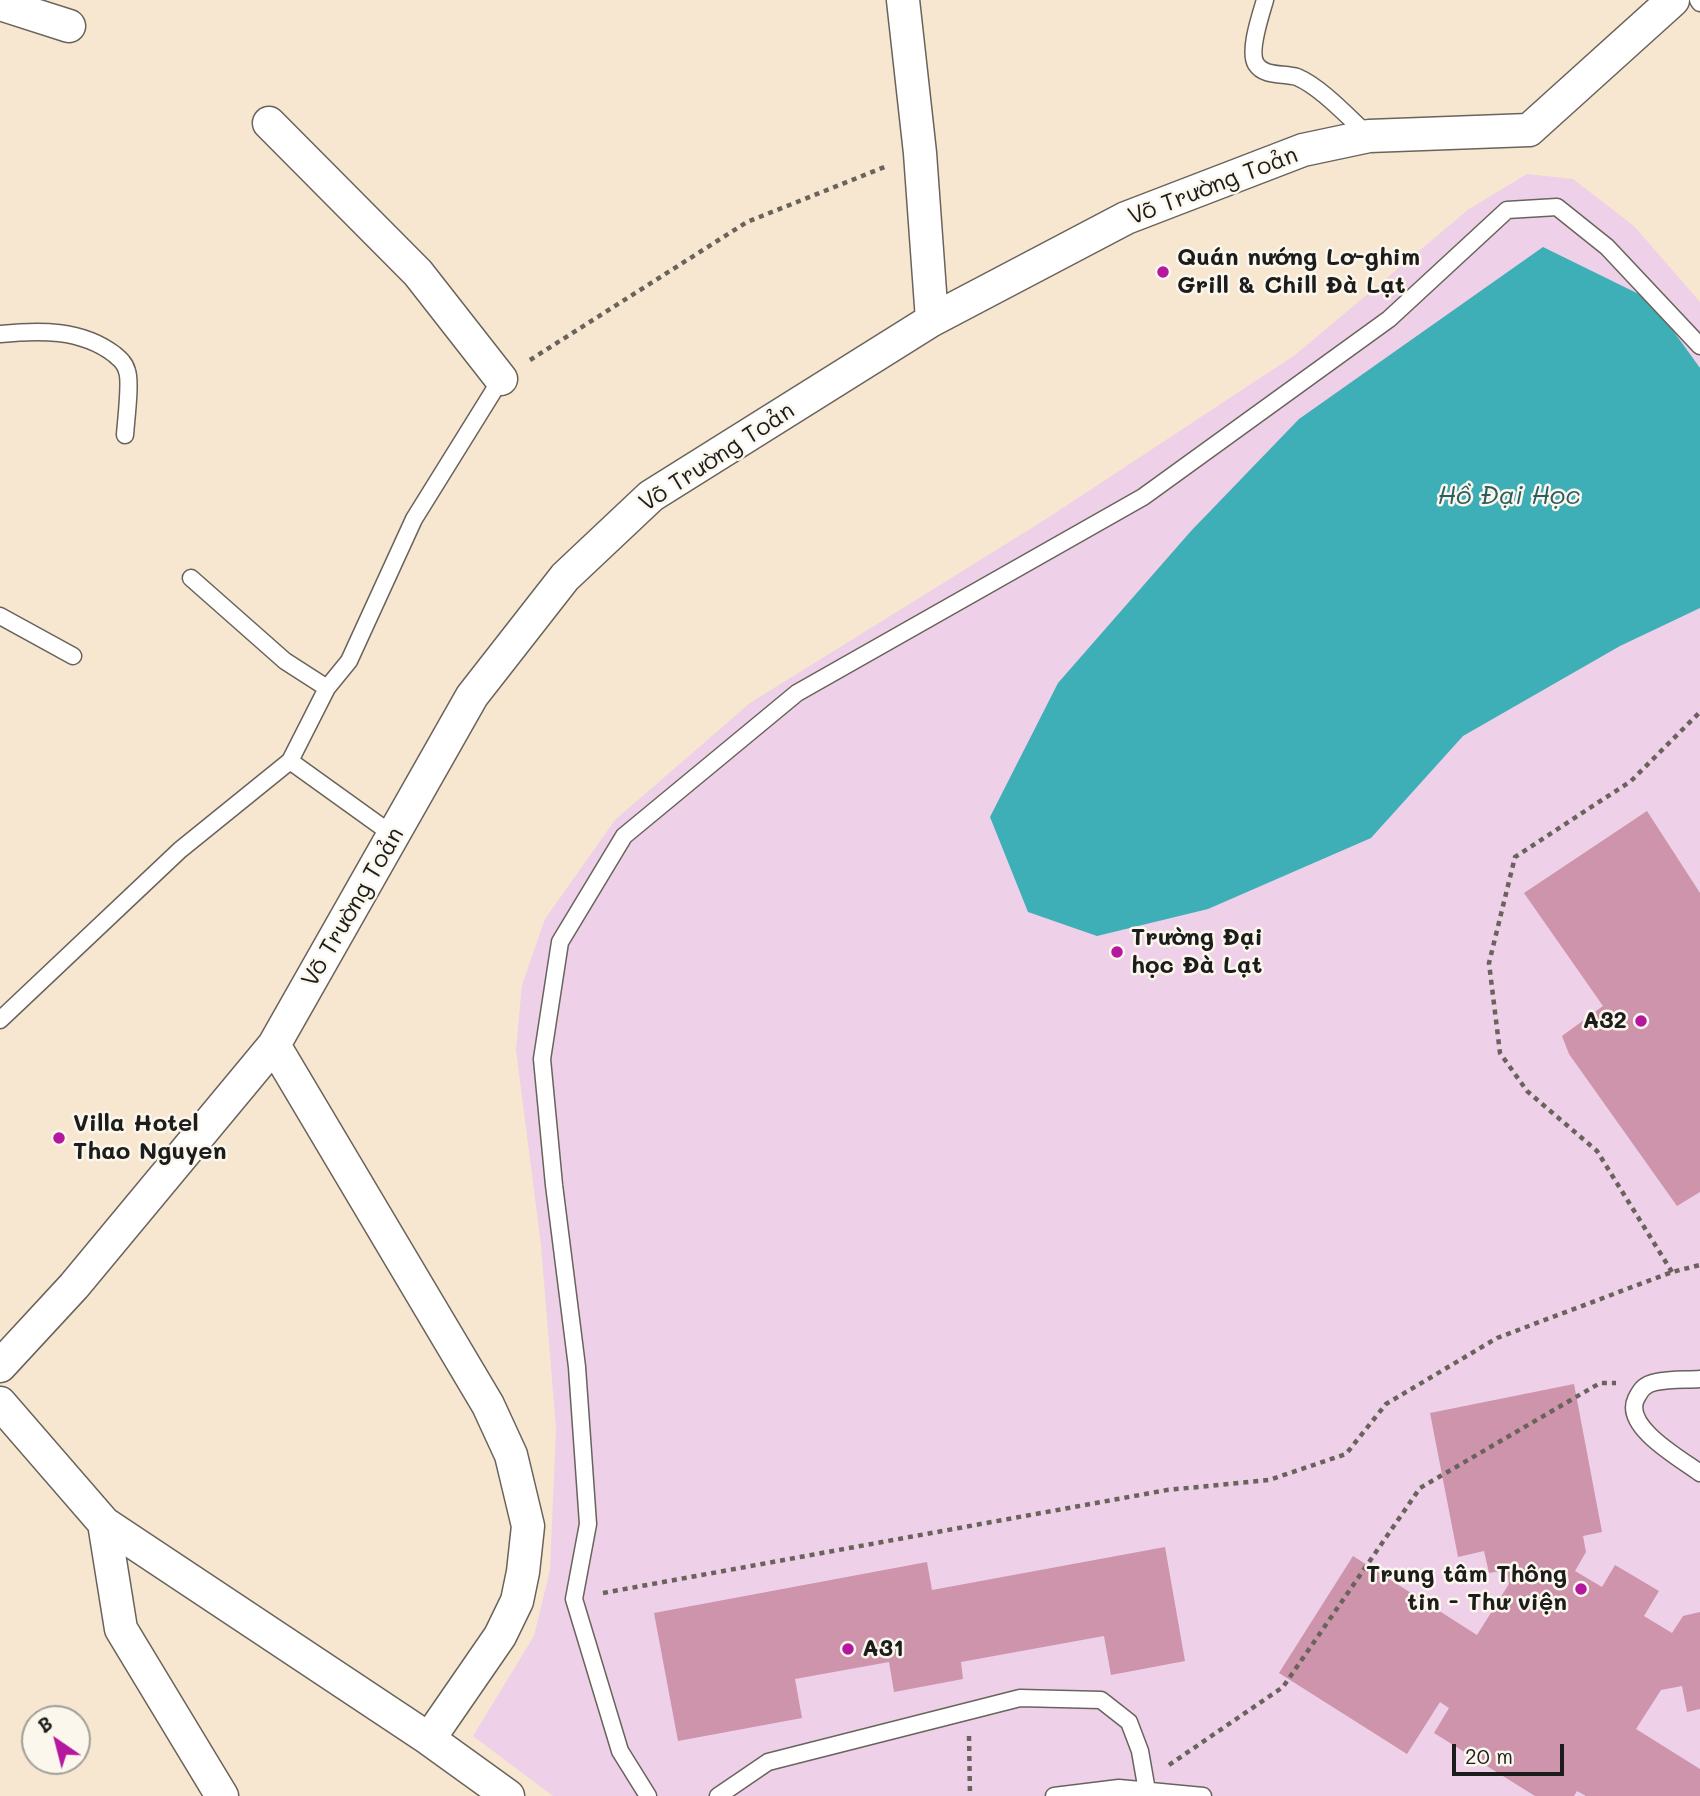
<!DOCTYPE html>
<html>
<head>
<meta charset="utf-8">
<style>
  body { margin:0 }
  #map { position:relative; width:1700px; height:1796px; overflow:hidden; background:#f7e7d0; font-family:Mali,sans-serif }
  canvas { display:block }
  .north { position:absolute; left:21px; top:1705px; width:70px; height:70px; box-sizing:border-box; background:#fbf7ec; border:2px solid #a29f99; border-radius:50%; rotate:325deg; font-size:19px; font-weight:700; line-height:28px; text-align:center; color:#1c1c1c }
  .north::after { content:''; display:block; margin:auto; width:24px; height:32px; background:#b5179e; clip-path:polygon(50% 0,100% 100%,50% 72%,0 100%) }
  .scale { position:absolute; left:1452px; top:1744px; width:112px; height:32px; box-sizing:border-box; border:4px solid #1c1c1c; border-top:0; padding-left:9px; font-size:21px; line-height:24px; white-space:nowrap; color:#1c1c1c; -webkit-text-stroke:5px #fbf7ec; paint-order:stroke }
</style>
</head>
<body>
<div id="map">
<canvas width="1700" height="1796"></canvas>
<div class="north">B</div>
<div class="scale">20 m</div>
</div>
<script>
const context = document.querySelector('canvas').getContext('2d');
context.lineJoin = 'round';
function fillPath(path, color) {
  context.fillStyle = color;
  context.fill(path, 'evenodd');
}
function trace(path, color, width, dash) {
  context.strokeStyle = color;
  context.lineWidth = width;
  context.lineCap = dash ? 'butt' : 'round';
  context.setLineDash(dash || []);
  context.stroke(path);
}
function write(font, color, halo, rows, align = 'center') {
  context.font = font + ' Mali,sans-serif';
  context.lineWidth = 5;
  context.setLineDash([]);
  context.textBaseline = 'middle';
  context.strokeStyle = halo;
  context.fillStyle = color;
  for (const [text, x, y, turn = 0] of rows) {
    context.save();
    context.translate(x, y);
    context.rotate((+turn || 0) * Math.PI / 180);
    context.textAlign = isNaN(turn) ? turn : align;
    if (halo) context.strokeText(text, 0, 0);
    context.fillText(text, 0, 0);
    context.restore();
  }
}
fillPath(new Path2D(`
  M1527 174 1573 179 1634 226 1700 302V1796H553L473 1736 534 1636 550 1570 556 1428 541 1245 516 1050 522 985 545 919 615 820 750 703 1043 521 1295 355 1469 209Z`), '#eed0e8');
fillPath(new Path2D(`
  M1543 247 1651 300 1700 368V608L1620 646 1463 736 1371 838 1208 909 1097 936 1028 912 990 817 1058 683 1191 531 1299 419Z`), '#3eafb7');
fillPath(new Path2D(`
  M1647 811 1700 893V1192L1677 1206 1569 1054 1562 1036 1603 1006 1524 893Z
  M1574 1384 1602 1532 1583 1536 1586 1552 1575 1571 1602 1587 1615 1565 1659 1591 1644 1616 1672 1633 1683 1616 1700 1612V1709L1687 1712 1682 1686 1661 1690 1636 1729 1700 1769V1796H1586L1577 1791 1574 1796H1535L1434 1733 1449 1708 1440 1702 1407 1754 1279 1673 1353 1556 1477 1635 1509 1584 1507 1570 1489 1573 1484 1551 1458 1557 1430 1413Z
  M1165 1547 1185 1661 1111 1675 1104 1636 961 1662 963 1679 894 1692 889 1662 795 1679 802 1718 678 1741 654 1613 927 1562 932 1590Z`), '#cd94ab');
const service = new Path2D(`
  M1265 0C1261 14 1248 51 1256 64 1264 77 1284 73 1297 77 1321 87 1349 118 1369 136
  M1698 0 1700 3
  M0 334C39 330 81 329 114 354 120 359 125 363 127 371 131 382 126 420 125 435
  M191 578 285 661 327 688
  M0 616 73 656
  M290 761 393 835
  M0 1020 180 850 290 761 327 688 349 661 414 519 501 379
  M1700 1379C1686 1380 1670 1379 1656 1382 1645 1384 1641 1389 1636 1399 1623 1427 1681 1459 1700 1473
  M648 1796 620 1751 574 1599 588 1524 577 1367 554 1185 542 1059 560 942 624 836 797 693 1143 497 1389 319 1507 210 1557 207 1607 247 1700 346
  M718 1796 768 1762 1020 1698 1101 1700 1129 1722 1140 1751 1147 1791
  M1054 1796 1119 1788 1203 1796`);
const minor = new Path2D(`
  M903 0 920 153 932 320
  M0 4 69 26
  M269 123 418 273 501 379
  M274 1045 488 1405 511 1455 528 1526 523 1572 517 1601 500 1636 429 1739
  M0 1366 74 1286 274 1045 472 696 565 577 651 496 932 320 1126 218 1303 150 1369 136 1529 130 1673 0
  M0 1403 104 1523 429 1739 508 1796
  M104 1523 121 1629 222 1796`);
trace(service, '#69635b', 19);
trace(minor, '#69635b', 35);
trace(new Path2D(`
  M530 360 747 222 887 166
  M1672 1272 1597 1151 1527 1091 1500 1053 1489 963 1515 857 1631 781 1700 712
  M603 1593 1167 1490 1269 1480 1346 1454 1386 1404 1497 1338 1672 1272 1700 1265
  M969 1736 970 1796
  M1169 1765 1283 1687 1420 1488 1600 1383H1616`), '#69635b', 4.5, [5, 5]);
trace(service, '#fff', 16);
trace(minor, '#fff', 32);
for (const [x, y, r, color] of [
  [1163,272,7,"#b5179e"],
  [1117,952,7,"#b5179e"],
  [1641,1021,7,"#b5179e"],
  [59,1138,7,"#b5179e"],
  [1581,1589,7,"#b5179e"],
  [848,1649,7,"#b5179e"]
]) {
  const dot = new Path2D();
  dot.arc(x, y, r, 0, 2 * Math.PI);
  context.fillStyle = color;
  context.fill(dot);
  trace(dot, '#fbf7ec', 2.5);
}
write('24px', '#1c1c1c', '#fbf7ec', [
  ["Võ Trường Toản",1213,186,-21],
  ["Võ Trường Toản",717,457,-33],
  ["Võ Trường Toản",353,907,-60]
]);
write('bold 24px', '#1c1c1c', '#fbf7ec', [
  ["Quán nướng Lơ-ghim",1177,258],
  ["Grill & Chill Đà Lạt",1177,286],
  ["Trường Đại",1131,938],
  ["học Đà Lạt",1131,966],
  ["A32",1627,1021,"right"],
  ["Villa Hotel",73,1124],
  ["Thao Nguyen",73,1152],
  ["Trung tâm Thông",1567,1575,"right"],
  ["tin - Thư viện",1567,1603,"right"],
  ["A31",862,1649]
], 'left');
write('italic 26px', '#2b5e62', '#fbf7ec', [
  ["Hồ Đại Học",1509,496]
]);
</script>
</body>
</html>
